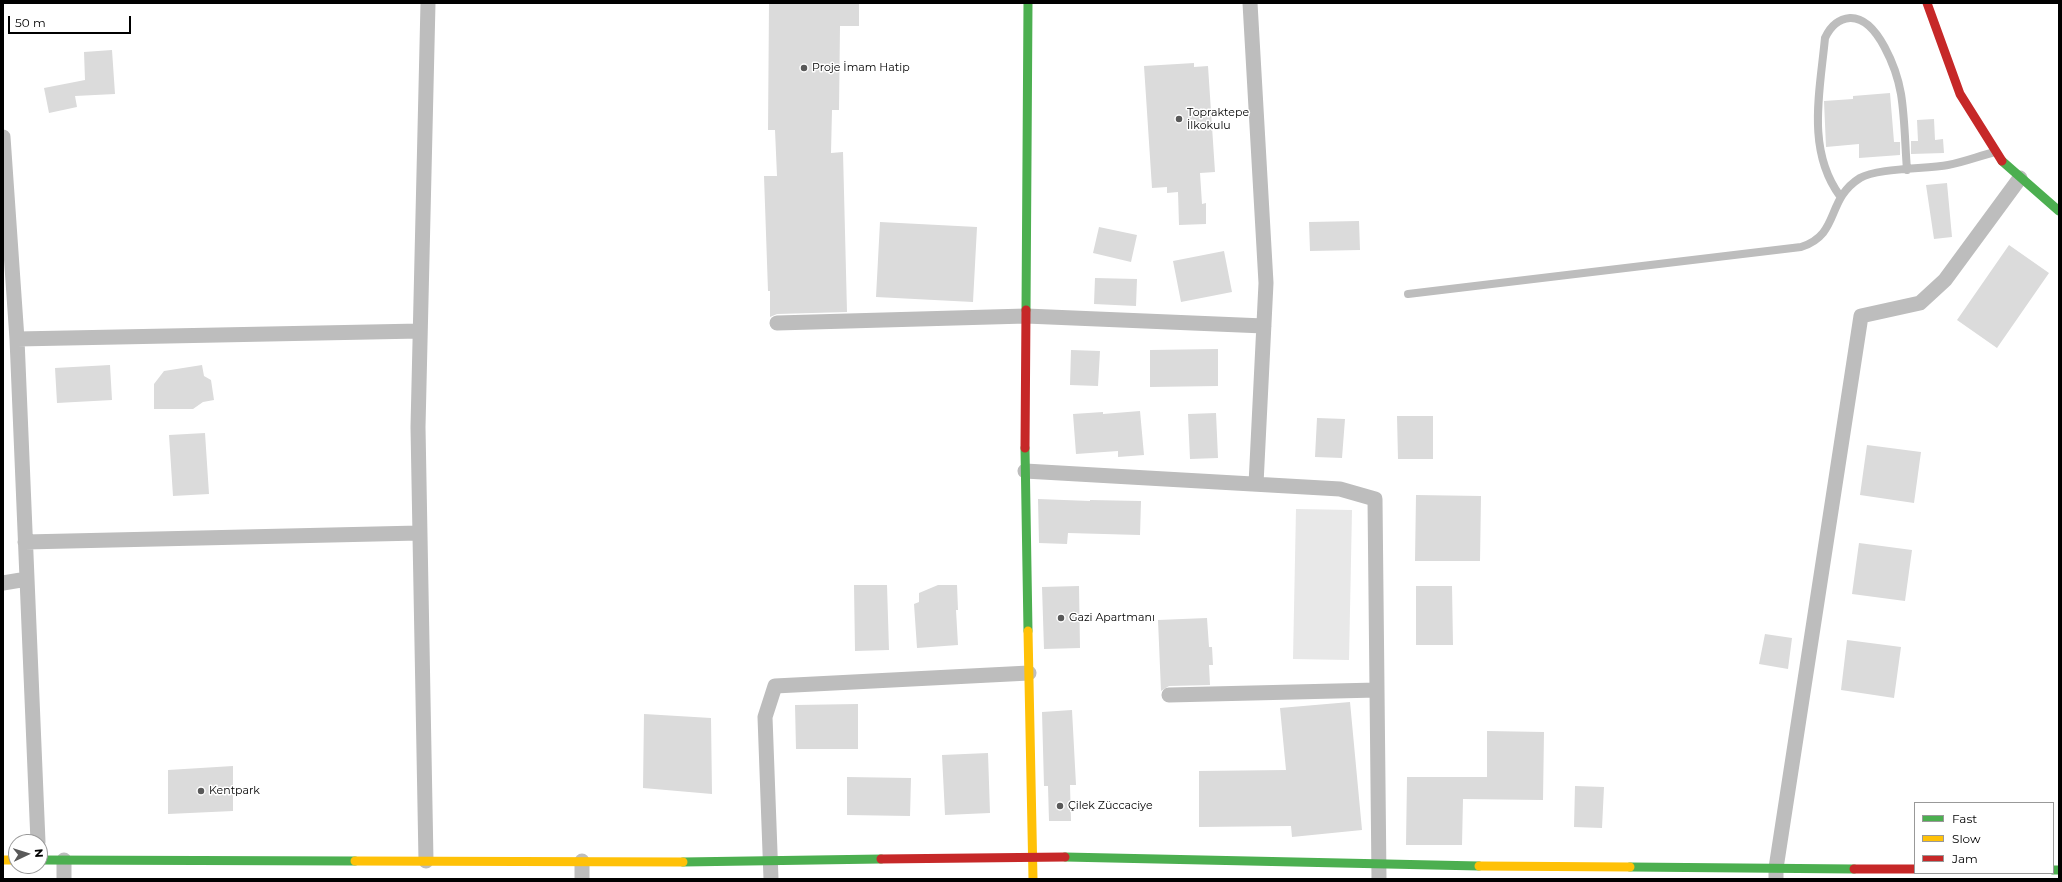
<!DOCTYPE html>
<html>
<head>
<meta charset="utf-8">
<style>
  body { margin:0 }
  #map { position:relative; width:2062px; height:882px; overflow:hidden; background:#fff; font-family:Montserrat,sans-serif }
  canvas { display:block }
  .frame { position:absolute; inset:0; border:4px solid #000; pointer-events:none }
  .legend { position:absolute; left:1914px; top:802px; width:140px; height:72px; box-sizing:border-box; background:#fff; border:1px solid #999; margin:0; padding:5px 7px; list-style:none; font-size:12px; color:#000 }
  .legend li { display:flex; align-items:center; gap:8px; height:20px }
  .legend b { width:20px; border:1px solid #999 }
  .north { position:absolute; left:8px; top:834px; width:40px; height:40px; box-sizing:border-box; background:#fff; border:1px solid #999; border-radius:50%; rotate:86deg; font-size:11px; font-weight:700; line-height:16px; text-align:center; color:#000 }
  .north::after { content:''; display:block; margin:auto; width:14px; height:18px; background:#595959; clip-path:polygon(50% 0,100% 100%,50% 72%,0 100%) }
  .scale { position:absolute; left:8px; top:16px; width:123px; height:18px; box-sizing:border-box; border:2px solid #000; border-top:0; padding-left:5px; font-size:12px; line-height:14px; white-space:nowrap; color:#000; -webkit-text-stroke:3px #fff; paint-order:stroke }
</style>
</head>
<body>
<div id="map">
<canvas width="2062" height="882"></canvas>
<div class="frame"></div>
<ul class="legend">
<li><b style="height:5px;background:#4caf50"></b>Fast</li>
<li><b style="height:5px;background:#ffc107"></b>Slow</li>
<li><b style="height:5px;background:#c62828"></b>Jam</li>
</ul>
<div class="north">N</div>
<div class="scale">50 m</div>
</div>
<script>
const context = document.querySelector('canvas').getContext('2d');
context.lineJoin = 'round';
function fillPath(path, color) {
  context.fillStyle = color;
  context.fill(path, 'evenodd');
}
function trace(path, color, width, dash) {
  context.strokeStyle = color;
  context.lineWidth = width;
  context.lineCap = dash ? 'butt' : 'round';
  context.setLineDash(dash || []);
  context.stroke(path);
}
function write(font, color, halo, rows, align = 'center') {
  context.font = font + ' Montserrat,sans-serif';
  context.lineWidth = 3;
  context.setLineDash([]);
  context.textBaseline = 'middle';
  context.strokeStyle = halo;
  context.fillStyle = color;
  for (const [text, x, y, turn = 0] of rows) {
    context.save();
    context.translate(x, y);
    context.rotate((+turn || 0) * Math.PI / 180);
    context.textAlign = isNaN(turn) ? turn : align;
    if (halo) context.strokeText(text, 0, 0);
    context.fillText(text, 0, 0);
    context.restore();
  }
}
fillPath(new Path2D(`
  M1296 509 1352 510 1349 660 1293 659Z`), '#e8e8e8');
fillPath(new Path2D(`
  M769 3H859V26H840L839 110H832L831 153 843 152 847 312 777 314 770 317V291H768L764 176H777L775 130H768Z
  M112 50 115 94 75 96 77 107 49 113 44 88 85 80 84 52Z
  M1194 63V67L1208 66 1215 172 1200 173 1202 204 1206 203V224L1179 225 1178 192 1167 193V187L1152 188 1144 66Z
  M1890 93 1894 142H1900V155L1859 158V144L1826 147 1824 101 1853 99V96Z
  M1934 119 1935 140 1943 139 1944 153 1911 154V141H1918L1917 120Z
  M1947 183 1952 237 1934 239 1926 185Z
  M1359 221 1360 250 1310 251 1309 222Z
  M880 222 977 227 973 302 876 297Z
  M1099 227 1137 235 1131 262 1093 253Z
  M2009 245 2049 273 1997 348 1957 320Z
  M1224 251 1232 292 1181 302 1173 261Z
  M1095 278 1137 279 1136 306 1094 304Z
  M1218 349V386L1150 387V350Z
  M1071 350 1100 351 1098 386 1070 385Z
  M110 365 112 400 57 403 55 368Z
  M202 365 204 376 211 380 214 400 203 402 193 409H154V384L164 371Z
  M1140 411 1144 455 1118 457V451L1076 454 1073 414 1103 412V414Z
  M1216 413 1218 458 1190 459 1188 414Z
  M1397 416H1433V459H1398Z
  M1317 418 1345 419 1342 458 1315 457Z
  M205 433 209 494 173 496 169 435Z
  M1867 445 1921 452 1914 503 1860 495Z
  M1416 495 1481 496 1480 561H1415Z
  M1038 499 1090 501V500L1141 501 1140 535 1068 533 1067 544 1039 543Z
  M1859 543 1912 550 1905 601 1852 594Z
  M854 585H887L889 650 855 651Z
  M938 585H957L958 610H956L958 645 917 648 914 604 919 602V593Z
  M1079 586 1080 648 1044 649 1042 587Z
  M1416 586H1452L1453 645H1416Z
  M1207 618 1209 647H1212L1213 665H1209L1210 685 1169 686 1161 691 1158 620Z
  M1765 634 1792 638 1788 669 1759 664Z
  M1847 640 1901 647 1894 698 1841 690Z
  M1350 702 1362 830 1292 837 1291 826 1199 827V771L1286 770 1280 708Z
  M858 704V749H796L795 705Z
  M1072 710 1076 785H1070L1071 821H1049L1048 786H1044L1042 712Z
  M644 714 711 718 712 794 643 788Z
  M1487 731 1544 732 1543 800 1463 799 1462 845H1406L1407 777H1487Z
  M988 753 990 813 945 815 942 755Z
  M233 766V811L168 814V770Z
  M847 777 911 778 910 816 847 815Z
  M1575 786 1604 787 1602 828 1574 827Z`), '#dbdbdb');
trace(new Path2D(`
  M1840 196C1806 150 1820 91 1825 38 1830 27 1838 19 1850 18 1878 17 1897 71 1901 94 1905 119 1905 145 1907 170
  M1408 294 1801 247C1841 234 1825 200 1860 178 1877 168 1926 169 1948 165 1964 162 1979 156 1995 152`), '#bdbdbd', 8);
trace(new Path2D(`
  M1250 3 1266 283 1256 484
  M3 137 17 339 38 842
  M777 323 1026 316 1264 326
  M17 339 420 331
  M1025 471 1340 489 1375 499 1379 879
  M25 542 419 533
  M3 583 27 579
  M1169 695 1377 690
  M426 861 418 427 428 3
  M64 879V860
  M582 879V861
  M771 879 765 717 775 686 1029 673
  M1776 879V868L1861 316 1920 303 1945 280 2020 178`), '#bdbdbd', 15);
trace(new Path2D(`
  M2002 161 2059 211
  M1026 310 1028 3
  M1025 448 1028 631
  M1065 857 1479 866
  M40 860 355 861
  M683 862 881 859
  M1630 867 1854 869
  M2053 870H2059`), '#4caf50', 9);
trace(new Path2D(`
  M1028 631 1033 879
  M3 860H16
  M355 861 683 862
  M1479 866 1630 867`), '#ffc107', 9);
trace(new Path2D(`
  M1927 3 1960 94 2002 161
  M1025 448 1026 310
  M881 859 1065 857
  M1854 869H1915`), '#c62828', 9);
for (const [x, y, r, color] of [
  [804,68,4,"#595959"],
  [1179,119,4,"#595959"],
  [1061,618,4,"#595959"],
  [201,791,4,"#595959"],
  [1060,806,4,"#595959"]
]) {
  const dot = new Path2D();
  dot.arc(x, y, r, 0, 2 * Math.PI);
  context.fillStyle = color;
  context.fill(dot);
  trace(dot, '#fff', 1.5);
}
write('11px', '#000', '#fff', [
  ["Proje İmam Hatip",812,68],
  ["Topraktepe",1187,113],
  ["İlkokulu",1187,126],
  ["Gazi Apartmanı",1069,618],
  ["Kentpark",209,791],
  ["Çilek Züccaciye",1068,806]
], 'left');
</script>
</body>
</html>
